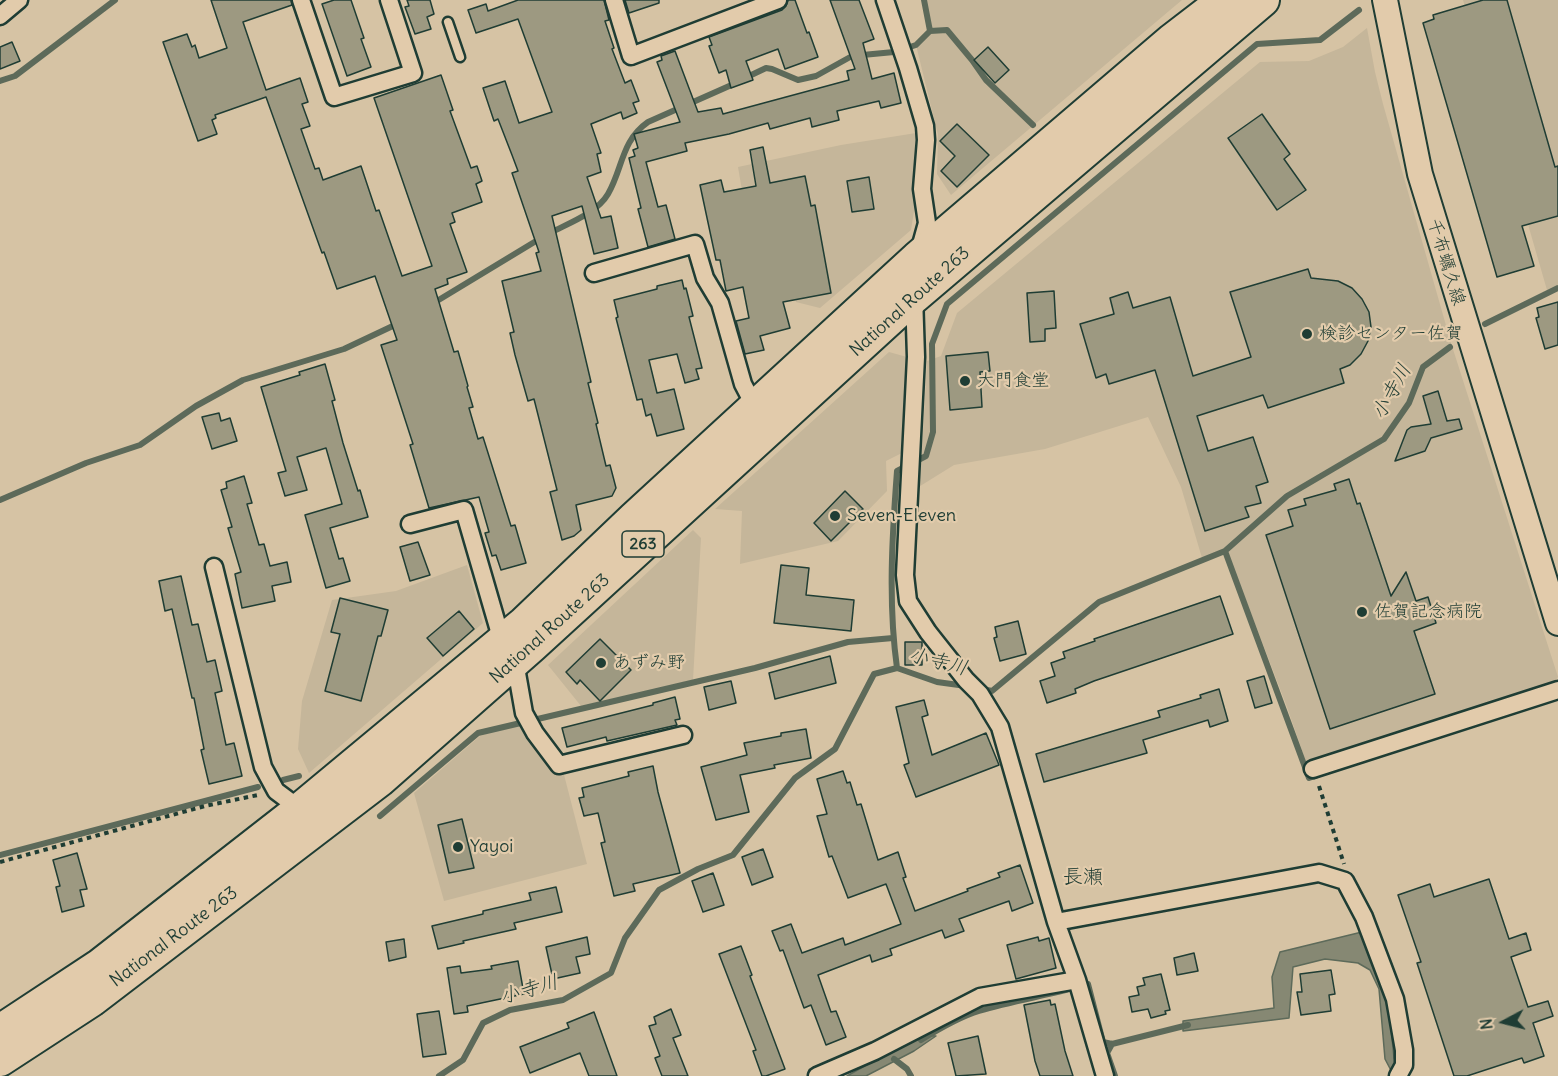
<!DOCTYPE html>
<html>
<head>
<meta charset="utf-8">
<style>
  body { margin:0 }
  #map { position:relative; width:1558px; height:1076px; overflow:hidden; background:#d6c3a4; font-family:Delius,sans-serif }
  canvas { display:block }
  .north { position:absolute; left:1474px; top:992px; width:60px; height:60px; -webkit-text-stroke:4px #e2cbab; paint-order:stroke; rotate:263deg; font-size:16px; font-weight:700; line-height:24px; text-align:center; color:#1f3d34 }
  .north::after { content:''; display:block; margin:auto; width:21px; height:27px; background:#1f3d34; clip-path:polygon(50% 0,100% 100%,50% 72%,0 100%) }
</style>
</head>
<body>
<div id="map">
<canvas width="1558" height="1076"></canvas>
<div class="north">N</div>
</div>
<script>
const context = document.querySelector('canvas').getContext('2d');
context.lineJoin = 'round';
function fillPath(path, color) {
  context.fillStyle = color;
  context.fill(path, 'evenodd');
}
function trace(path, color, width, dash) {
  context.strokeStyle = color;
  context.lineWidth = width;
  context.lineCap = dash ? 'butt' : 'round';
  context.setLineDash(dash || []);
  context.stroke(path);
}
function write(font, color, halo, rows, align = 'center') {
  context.font = font + ' Delius,"Klee One",sans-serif';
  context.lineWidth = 4.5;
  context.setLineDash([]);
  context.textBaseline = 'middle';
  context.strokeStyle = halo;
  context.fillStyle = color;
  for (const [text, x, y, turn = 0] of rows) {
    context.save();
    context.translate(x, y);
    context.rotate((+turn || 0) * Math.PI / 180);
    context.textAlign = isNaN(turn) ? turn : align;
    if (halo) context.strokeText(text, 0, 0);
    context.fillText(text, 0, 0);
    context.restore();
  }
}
fillPath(new Path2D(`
  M924 0H1182L951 195 937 174 938 135 916 45 930 31Z
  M1463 0H1558V286L1547 290Z
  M1367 28 1375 72 1383 104 1451 343 1558 677 1551 686 1555 701 1319 777 1308 768 1287 707 1226 548 1202 558 1181 487 1148 417 1045 449 954 465 917 488 921 467 927 361 941 356 957 313 1260 62 1309 61 1343 47Z
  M916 133 915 205 911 230 820 308 796 302 788 243 752 249 738 167 841 145Z
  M889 352 907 357 904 452 886 461 887 491 838 541 740 564 742 511 715 509Z
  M693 530 701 538 693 680 581 706 548 665Z
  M467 565 483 623 309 773 298 749 302 701 332 600 396 591Z
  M530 719 561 763 587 864 444 901 414 793 480 736Z`), '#c5b69a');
const water = new Path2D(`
  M1366 931 1387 988 1394 1058 1401 1071 1394 1076 1385 1059 1379 989 1370 970 1358 963 1325 959 1293 967 1289 1018 1183 1031V1021L1274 1008 1272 977 1280 952Z
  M920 1035 936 1036 914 1051 866 1076H847Z`);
fillPath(water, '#868873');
trace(water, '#5d6a5a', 1.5);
trace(new Path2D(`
  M930 31 947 30 972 60 986 80 1033 125
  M745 78 766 68 772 69 798 80 816 76 852 56 894 52 916 45 930 31 924 0
  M0 81 15 76 115 0
  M550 233C569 223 597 213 608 194 623 168 621 141 648 122L736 83
  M432 304 541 238
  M1485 324 1558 288
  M0 500 86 463 140 445 196 406 243 380 344 349 397 324
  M1225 551 1309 778 1318 775
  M897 668C888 603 892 537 897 471L926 456 933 432 932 344 947 304 1257 44 1320 40 1359 10
  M982 689 992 691 1099 602 1225 551 1287 496 1384 439 1409 403 1423 367 1450 347
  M283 780 299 776
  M380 816 478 733 755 668 848 642 893 638
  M0 855 258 787
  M921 1040C939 1029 959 1017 979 1011 1015 1000 1052 995 1088 984L1103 1042 1112 1044 1188 1025
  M1112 1044 1107 1053 1115 1076
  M894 1059 907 1069 911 1076
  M439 1076 463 1060 483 1023 510 1010 563 1000 611 973 625 938 659 890 698 869 733 855 795 778 835 749 874 674 897 668 937 682 966 686`), '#5d6a5a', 6);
const building = new Path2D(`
  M211 0H291L292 5 243 22 266 90 300 78 308 102 302 104 310 126 301 129 315 169 319 168 323 180 361 166 376 211 379 210 402 276 432 266 374 98 441 75 453 110 450 111 471 168 477 166 482 181 476 184 482 202 452 213 455 222 450 224 467 272 447 279 448 284 435 289 454 352 458 351 468 386 467 387 473 407 469 408 478 439 483 437 511 526 515 525 526 563 501 570 496 555 492 556 485 533 489 532 479 497 429 508 410 445 413 444 381 345 397 340 375 276 337 289 324 252 322 253 266 97 215 115 216 118 212 120 217 134 198 141 163 42 187 34 192 47 195 45 199 58 227 48Z
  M334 0H351L364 38 361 39 371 67 347 76 322 4Z
  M407 0H430L434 14 427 17 431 29 415 34 405 7 409 6Z
  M518 0H604L609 20 605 21 614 48 612 49 625 83 631 80 639 101 633 103 637 113 623 119 621 112 591 124 601 153 597 154 601 172 587 177 601 218 611 216 618 248 594 254 582 206 552 216 591 382 588 383 598 423 596 424 606 466 610 465 616 488 612 496 576 505 581 530 574 536 562 540 550 492 557 490 534 399 528 401 515 355 510 333 514 332 502 281 541 271 536 253 539 252 512 173 518 171 512 155 498 119 494 121 483 88 505 81 519 123 552 112 518 19 476 33 468 10 486 4 488 11Z
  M625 0H659V3L629 13Z
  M788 0H795L807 33 809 32 818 57 785 69 778 49 746 61 753 80 731 88 726 70 719 73 709 46 712 45 709 37 782 10 786 6Z
  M830 0H859L874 39 863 43 872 79 894 73 901 103 881 108 879 101 837 111 839 120 812 127 810 118 770 129 768 123 729 134 685 143 687 151 646 162 658 207 666 205 675 239 648 247 638 209 641 208 629 158 635 156 633 150 638 148 634 134 680 122 657 62 662 60 661 56 675 51 698 112 721 108 723 114 849 80 847 71 855 69Z
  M1483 0H1507L1555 167 1558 166V216L1522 226 1534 266 1497 277 1423 23 1434 19 1433 15Z
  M12 42 20 61 0 69V47Z
  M988 47 1009 70 995 83 974 60Z
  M1262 114 1290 154 1284 159 1306 190 1277 210 1228 138Z
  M957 124 989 155 957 187 941 171 955 156 940 141Z
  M763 147 770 183 805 176 811 206 815 205 831 293 783 302 790 328 760 336 764 350 745 354 736 321 749 318 743 287 726 291 720 260H716L700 185 721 180 724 192 756 186 750 150Z
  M869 177 874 209 852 212 847 181Z
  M1308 269 1311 278 1338 281 1352 288 1362 299 1369 312 1371 327 1368 341 1361 354 1350 365 1340 369 1344 383 1268 408 1263 395 1197 416 1208 451 1253 437 1268 482 1256 486 1261 503 1245 507 1249 517 1205 531 1155 370 1109 384 1106 374 1096 378 1080 324 1114 314 1110 298 1128 292 1133 308 1170 297 1193 376 1251 357 1230 292Z
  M682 280 684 289 686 288 693 316 689 317 702 368 696 369 699 379 685 383 677 354 649 360 657 393 674 389 684 429 657 436 651 414 646 416 642 399 637 400 616 318 618 317 614 300 657 289V286Z
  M1054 291 1056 328 1045 329V341L1030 342 1027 293Z
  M1558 302V345L1545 349 1536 318 1539 317 1537 308Z
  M988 352 990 371 980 372 982 407 950 410 946 356Z
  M325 364 335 400 332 401 343 443 358 491 360 490 368 517 330 528 339 559 343 558 350 581 326 588 305 515 342 504 326 448 297 457 307 490 285 496 278 473 286 471 261 387 300 375 299 372Z
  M1438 391 1447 421 1459 419 1462 429 1431 438 1425 451 1395 461 1407 430 1411 427 1431 424 1423 396Z
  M219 413 221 421 230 418 237 441 212 449 202 417Z
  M244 476 252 503 247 504 259 545 264 544 270 566 287 562 291 582 272 586 275 601 242 608 235 574 241 572 228 528 232 527 221 490 227 488 226 482Z
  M1349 479 1357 504 1360 503 1391 596 1406 572 1416 601 1428 597 1436 623 1414 631 1435 694 1330 729 1266 535 1293 526 1288 510 1306 505 1304 499 1336 490 1334 484Z
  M845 491 863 509 831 541 814 523Z
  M418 542 430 575 410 581 400 547Z
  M781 565 809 568 806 595 854 600 851 631 774 623Z
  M181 576 192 625 198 624 207 662 215 660 222 691 215 693 226 745 234 743 242 776 209 784 201 750 204 749 194 698H192L172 609 165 611 159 581Z
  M1220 596 1233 634 1094 681 1075 689 1076 693 1047 703 1040 681 1055 676 1051 663 1065 658 1063 652 1095 641 1094 639Z
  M340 598 388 610 381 636H378L361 701 325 691 340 634 331 632Z
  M459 611 474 629 443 656 427 638Z
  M1018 621 1026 654 1000 661 994 638 997 637 995 627Z
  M600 639 631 670 600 701 580 680 577 684 566 672Z
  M905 642H922V665H905Z
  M830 656 836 683 775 699 769 673Z
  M1264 676 1272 703 1255 708 1247 681Z
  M731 681 736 703 709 710 704 687Z
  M1219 689 1228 721 1210 727 1208 720 1143 740 1147 753 1044 782 1036 754 1160 717 1158 711 1201 698 1200 695Z
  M675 697 680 719 675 720 677 725 607 741 606 737 567 747 562 728 653 705V703Z
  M924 700 928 715 922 717 932 755 986 733 999 765 916 797 904 765 909 763 896 707Z
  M806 729 811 758 774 765 775 768 740 775 749 812 716 820 701 767 747 755 744 743 781 736V733Z
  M653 766 658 792 680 873 633 884 635 891 614 896 601 843 605 842 598 813 584 816 579 798 584 797 582 788 629 776 628 772Z
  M843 771 847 783 850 782 857 805 861 804 878 860 898 852 906 877 903 878 915 911 968 891 967 889 1000 877 998 873 1020 865 1033 903 1012 911 1009 901 959 919 964 931 945 938 942 930 890 949 892 955 872 962 870 955 818 975 831 1012 836 1011 846 1037 826 1045 811 1005 804 1008 783 950 780 951 772 931 791 924 802 953 843 938 845 945 901 924 886 884 848 898 832 856 829 857 817 816 827 814 817 779Z
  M462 819 474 868 449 873 438 825Z
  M763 849 773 877 752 885 742 857Z
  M77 853 87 889 80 890 84 906 62 912 56 887 60 886 53 860Z
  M713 873 724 905 703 912 692 881Z
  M1489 879 1509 939 1526 933 1531 950 1511 957 1528 1007 1548 1001 1553 1016 1533 1023 1544 1056 1524 1063 1522 1058 1467 1076H1454L1417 963 1421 962 1398 895 1430 884 1434 897Z
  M556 887 562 912 514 923 516 929 463 941 464 943 438 949 432 926 483 914V911L531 900 529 893Z
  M587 937 590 954 576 957 580 973 553 979 546 947Z
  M1038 937 1039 941 1049 938 1056 968 1016 979 1007 945Z
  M404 939 406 957 389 961 386 942Z
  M741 946 752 975 750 976 785 1069 766 1076H762L753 1051 756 1050 719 954Z
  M1194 953 1198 971 1177 975 1174 958Z
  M518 961 524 994 467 1006 468 1012 454 1014 447 968 460 966 461 973 492 969 491 966Z
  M1331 970 1335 994 1329 995 1331 1011 1301 1015 1297 992H1302L1300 974Z
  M1161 974 1170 1010 1165 1011 1166 1014 1151 1018 1148 1009 1132 1012 1129 997 1139 995 1137 987 1145 985 1143 978Z
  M1050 1000 1051 1005 1055 1004 1065 1051 1073 1076H1040L1035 1061 1024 1005Z
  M671 1009 681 1035 673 1038 688 1076H662L655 1058 660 1056 649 1026 656 1024 654 1017Z
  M439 1011 446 1054 423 1057 417 1014Z
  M594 1012 617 1076H589L580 1053 530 1073 520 1047 569 1028 567 1023Z
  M978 1036 986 1074 956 1076 948 1043Z`);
fillPath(building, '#9d9981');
trace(building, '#1f3d34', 1.5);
const lane = new Path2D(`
  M448 22 460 57`);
const street = new Path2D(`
  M301 0 334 97 413 73 389 0
  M614 0 631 56 778 0
  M885 0 908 68 925 126 926 140 922 189 927 223 919 252
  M0 16 19 0
  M594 273 695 244 705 278 720 303 743 384 755 407
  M914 295 916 357 905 575 908 601 928 632 966 680 980 694 1000 727 1056 922 1077 980 1105 1076
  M410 524 464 510 502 641
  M214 567 263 767 276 791 300 809
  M515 662 524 713 535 733 559 765 683 735
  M1313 769 1558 690
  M1056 922 1319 873 1345 881 1364 917 1395 999 1404 1050V1065L1398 1076
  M817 1076 875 1051 980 997 1077 980`);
const secondary = new Path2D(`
  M1385 0 1420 174 1558 623`);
const highway = new Path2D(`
  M0 1031 100 965 300 809 524 623 634 518 917 258 1172 40 1224 0
  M0 1060 92 1000 380 780 532 646 914 297 1263 0`);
trace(lane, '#1f3d34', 13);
trace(street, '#1f3d34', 21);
trace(secondary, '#1f3d34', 28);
trace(highway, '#1f3d34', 36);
trace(new Path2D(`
  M1319 786 1344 864
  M0 862 205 806 258 795`), '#1f3d34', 4, [4.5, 4.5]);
trace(lane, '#e2cbab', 8);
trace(street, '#e2cbab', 16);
trace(secondary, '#e2cbab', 24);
trace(highway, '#e2cbab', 32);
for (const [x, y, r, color] of [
  [1307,334,6,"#1f3d34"],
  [965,381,6,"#1f3d34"],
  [835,516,6,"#1f3d34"],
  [1362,612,6,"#1f3d34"],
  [601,663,6,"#1f3d34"],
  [458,847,6,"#1f3d34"]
]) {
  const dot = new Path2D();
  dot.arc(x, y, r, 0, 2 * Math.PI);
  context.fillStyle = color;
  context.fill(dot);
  trace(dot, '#e2cbab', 2);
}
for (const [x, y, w] of [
  [643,544,42]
]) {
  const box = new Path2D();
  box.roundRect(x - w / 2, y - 13, w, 26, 4.5);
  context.fillStyle = '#e2cbab';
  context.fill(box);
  trace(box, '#1f3d34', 1.5);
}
write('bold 16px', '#1f3d34', null, [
  ["263",643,544]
]);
write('18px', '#1f3d34', '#e2cbab', [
  ["千布蠣久線",1446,262,73],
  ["National Route 263",910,302,-42],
  ["National Route 263",550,629,-42],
  ["National Route 263",174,937,-37]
]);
write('18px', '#1f3d34', '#e2cbab', [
  ["検診センター佐賀",1319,334],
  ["大門食堂",977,381],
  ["Seven-Eleven",847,516],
  ["佐賀記念病院",1374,612],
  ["あずみ野",613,663],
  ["Yayoi",470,847]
], 'left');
write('italic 20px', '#29443a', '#e2cbab', [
  ["小寺川",1392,392,-61],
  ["小寺川",938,662,14],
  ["小寺川",529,990,-16]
]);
write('20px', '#1f3d34', '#e2cbab', [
  ["長瀬",1083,877]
]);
</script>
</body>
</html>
